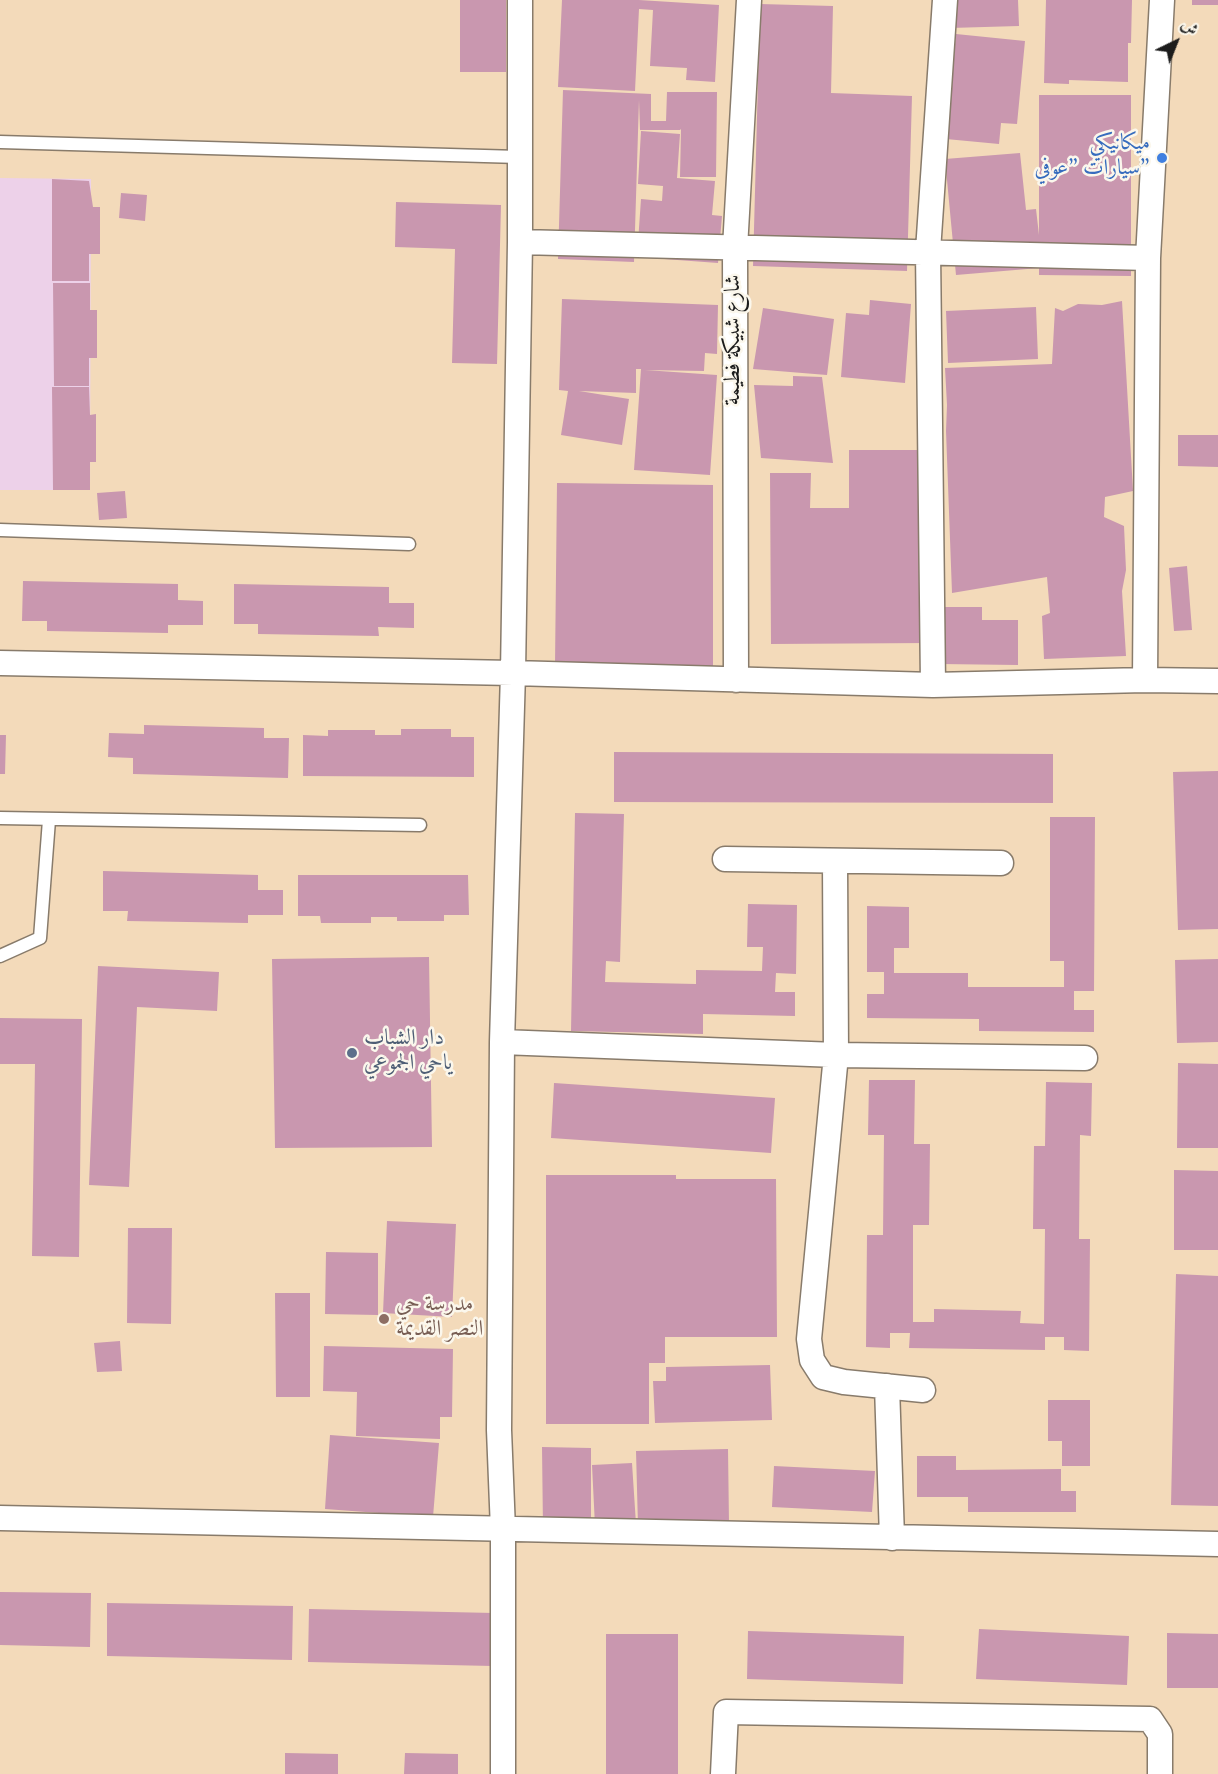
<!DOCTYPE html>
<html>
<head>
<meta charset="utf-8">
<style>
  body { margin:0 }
  #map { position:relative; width:1218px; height:1774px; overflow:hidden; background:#f3daba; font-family:"Sorts Mill Goudy",Amiri,serif }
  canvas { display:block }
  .north { position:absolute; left:1146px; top:12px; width:60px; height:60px; -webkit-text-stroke:4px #fbf7ec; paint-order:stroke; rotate:43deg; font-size:16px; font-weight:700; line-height:24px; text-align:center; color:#1c1c1c }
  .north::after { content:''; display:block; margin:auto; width:21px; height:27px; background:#1c1c1c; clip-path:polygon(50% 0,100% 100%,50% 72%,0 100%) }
</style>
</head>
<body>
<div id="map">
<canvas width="1218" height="1774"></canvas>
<div class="north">ش</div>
</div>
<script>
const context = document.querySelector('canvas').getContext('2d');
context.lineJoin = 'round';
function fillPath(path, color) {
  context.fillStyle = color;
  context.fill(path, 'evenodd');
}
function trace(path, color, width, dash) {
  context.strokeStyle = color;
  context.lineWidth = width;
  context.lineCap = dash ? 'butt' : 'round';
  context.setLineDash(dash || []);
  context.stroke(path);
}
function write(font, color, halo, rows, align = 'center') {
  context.font = font + ' "Sorts Mill Goudy",Amiri,serif';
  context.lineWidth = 5;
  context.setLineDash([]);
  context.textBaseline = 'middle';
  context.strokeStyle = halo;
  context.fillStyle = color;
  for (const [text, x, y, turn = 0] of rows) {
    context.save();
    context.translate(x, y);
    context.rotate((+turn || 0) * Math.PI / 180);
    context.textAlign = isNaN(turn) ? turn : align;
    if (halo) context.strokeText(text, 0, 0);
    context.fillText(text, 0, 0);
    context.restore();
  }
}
fillPath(new Path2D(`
  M0 178 91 179 90 490H0Z`), '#edd1e9');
fillPath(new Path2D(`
  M460 0H506V72H460Z
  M562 0H639L719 5 715 82 686 80 687 68 650 66 653 10 639 9 635 91 558 87Z
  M950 0H1018L1019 26 950 28Z
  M1046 0H1132L1131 43H1128V82L1069 80V84L1044 83Z
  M1192 0H1218V5H1192Z
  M760 4 833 6 831 93 912 96 907 271 753 266Z
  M956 34 1025 41 1017 124 1001 123 999 144 946 139Z
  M563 90 651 94V121H666L667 92H717L716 177H680L681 129 680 130H640L639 100 634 262 558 259Z
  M1039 95H1131V276L1039 275V268L956 275 945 159 1020 153 1026 210 1036 209 1039 235Z
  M641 131 680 134 677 178 715 181 712 215 722 216 718 263 637 257 641 199 662 201 663 186 638 184Z
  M52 179 89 181 93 207H100V254H89V281H52Z
  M121 193 147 195 145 221 119 218Z
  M396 202 501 205 497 364 452 363 455 249 395 247Z
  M53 283H90V310H97V358H89V386H54Z
  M562 299 718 305 717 354 705 353 704 371 645 370 717 375 710 475 634 470 641 369H636V393L579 391 629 399 622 445 561 435 568 391 559 390Z
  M870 300 911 304 905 383 841 377 846 313 869 315Z
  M1122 301 1133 491 1105 497 1104 517 1124 526 1126 570 1122 591 1126 656 1044 659 1042 616 1050 613 1047 577 952 593 946 431 947 405 945 368 1052 364 1055 308 1063 311 1078 304 1102 305Z
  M1036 307 1038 359 948 363 946 311Z
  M763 308 834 319 827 375 753 369Z
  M793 376 822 377 833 463 761 458 754 385 793 386Z
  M52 387H89L90 415 96 414V462H90V490H53Z
  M1178 435H1218V467L1178 466Z
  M849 450H928L929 643 771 644 770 473H811L810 508H849Z
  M557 483 713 485V667L555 665Z
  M125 491 127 518 99 520 97 493Z
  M1187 566 1192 630 1174 631 1169 568Z
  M23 581 178 584V600L203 601V625H168V633L47 631V621H22Z
  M234 584 389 587V603H414V628L378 627 379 636 258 634V624H234Z
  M941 607H982V620H1018V665L940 664Z
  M144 725 264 728V738H289L288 778 133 774V758L108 757 109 733 144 734Z
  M401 729H451V737H474V777L303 776V735L328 736V730H375V735H401Z
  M0 735H6L5 774H0Z
  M614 752 1053 754V803L614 802Z
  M1218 771V929L1178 930 1173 772Z
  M575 813 624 814 620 962 606 961 605 982 696 984V970L762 971 763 947H747L748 904 797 905 796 974 776 973 775 992H795V1016L703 1014V1034L571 1031Z
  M1050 817H1095L1094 991H1074V1010H1094V1032L979 1031V1019L867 1018V994H884V972H867V906L909 907V948H894V973H968V987H1064V961H1050Z
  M103 871 258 875V890H283V915H248V923L127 921 128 911H103Z
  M298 875H468L469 915H444V921H397V917H371V923H321L320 916H298Z
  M429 957 432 1147 275 1148 272 959Z
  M1218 959V1042L1177 1043 1175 960Z
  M98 966 219 972 217 1011 137 1007 129 1187 89 1185Z
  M0 1018 82 1019 79 1257 32 1256 35 1064H0Z
  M1178 1063 1218 1064V1148H1177Z
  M869 1080H915L914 1144H930L929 1225H913V1322H934V1309L1021 1311 1020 1323 1044 1324 1045 1229H1033L1034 1146H1045L1046 1082 1092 1083 1091 1136 1080 1135 1079 1239H1090L1089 1351 1064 1350V1337H1045V1350L909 1348 910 1333H890V1348L866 1347 867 1235H883L884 1135H868Z
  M554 1083 775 1098 771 1153 551 1138Z
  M1174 1170 1218 1171V1250H1174Z
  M546 1175H676V1179H776L777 1337H665V1363H649V1424H546Z
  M387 1221 456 1224 452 1317 383 1313Z
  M128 1228H172L171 1324 127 1323Z
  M326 1252 378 1253V1315L325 1314Z
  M1176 1274 1218 1276V1506L1171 1505Z
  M275 1293H310V1397H276Z
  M120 1341 122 1371 97 1372 94 1343Z
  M324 1346 453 1349 452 1417H440V1439L356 1436 357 1392 323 1391Z
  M770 1365 772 1420 655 1423 653 1381H666V1367Z
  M1048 1400H1090V1466H1062V1441H1048Z
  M330 1435 439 1443 433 1517 325 1509Z
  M542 1447 591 1448V1529H543Z
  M728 1449 729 1524 638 1526 636 1451Z
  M917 1456H956V1470L1061 1469V1491H1076V1512H968V1497H917Z
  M632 1463 636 1524 595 1526 592 1465Z
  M774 1466 875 1471 872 1512 772 1507Z
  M0 1592 91 1593 90 1647 0 1645Z
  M107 1603 293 1606 292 1660 107 1656Z
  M309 1609 494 1613 493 1666 308 1662Z
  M979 1629 1129 1636 1127 1685 976 1679Z
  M748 1631 904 1636 903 1684 747 1679Z
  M1167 1633 1218 1634V1688H1167Z
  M606 1634H678V1774H606Z
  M285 1753 338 1754V1774H285Z
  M405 1753 458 1754V1774H404Z`), '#c997af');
const lane = new Path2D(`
  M0 142 519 157
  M0 530 409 544
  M0 818 420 825
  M0 956 40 938 49 820`);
const street = new Path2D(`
  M520 242 1148 258
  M0 663 513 673 933 685 1145 680 1218 681
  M736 680 735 248 749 0
  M1145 680 1148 258 1162 0
  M933 685 928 251 945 0
  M725 859 1001 863
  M835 861 836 1055 809 1339 812 1360 823 1377 844 1382 923 1390
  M502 1042 836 1055 1085 1058
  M887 1386 892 1538
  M0 1518 1218 1544
  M503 1774V1530L499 1430 502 1042 513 673 520 242V0
  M723 1774 726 1712 1150 1719 1160 1734V1774`);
trace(lane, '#887b6b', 15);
trace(street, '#887b6b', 27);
trace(lane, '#fff', 12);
trace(street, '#fff', 24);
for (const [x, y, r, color] of [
  [1162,158,6,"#3f7fe0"],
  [352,1053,6,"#5c6f8a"],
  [384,1319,6,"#8d6e63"]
]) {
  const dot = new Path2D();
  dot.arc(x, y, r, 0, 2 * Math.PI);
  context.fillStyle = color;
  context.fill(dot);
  trace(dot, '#fbf7ec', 2);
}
write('22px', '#366cbe', '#fbf7ec', [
  ["ميكانيكي",1150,145],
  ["سيارات \"عوفي\"",1150,170]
], 'right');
write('22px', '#1c1c1c', '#fbf7ec', [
  ["شارع شبيكة فطيمة",735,340,-90]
]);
write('22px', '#4e5e75', '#fbf7ec', [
  ["دار الشباب",364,1040],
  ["ياحي الجموعي",364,1065]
], 'left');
write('22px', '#785e54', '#fbf7ec', [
  ["مدرسة حي",396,1306],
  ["النصر القديمة",396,1331]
], 'left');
</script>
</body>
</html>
